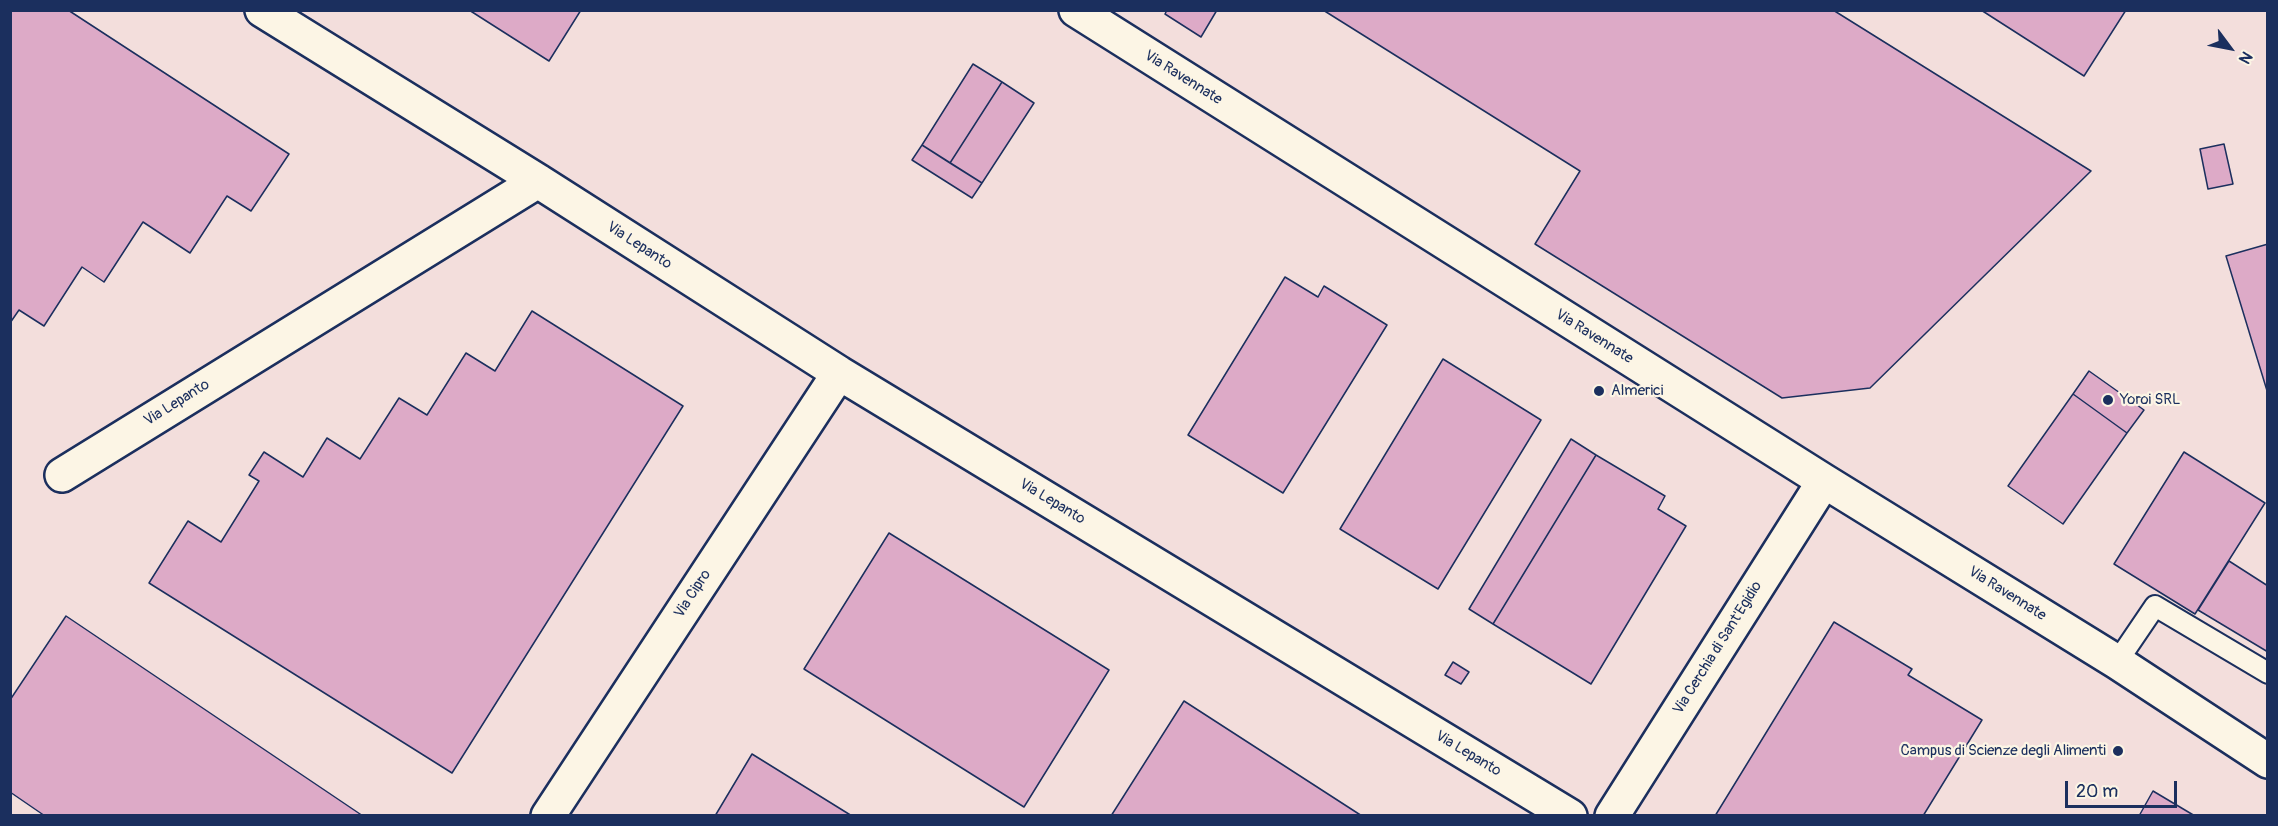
<!DOCTYPE html>
<html>
<head>
<meta charset="utf-8">
<style>
  body { margin:0 }
  #map { position:relative; width:2278px; height:826px; overflow:hidden; background:#fcf5e5; font-family:Pangolin,sans-serif }
  canvas { display:block }
  .frame { position:absolute; inset:0; border:12px solid #1b2f5e; pointer-events:none }
  .north { position:absolute; left:2200px; top:18px; width:60px; height:60px; -webkit-text-stroke:4px #fcf5e5; paint-order:stroke; rotate:122deg; font-size:16px; font-weight:700; line-height:24px; text-align:center; color:#1b2f5e }
  .north::after { content:''; display:block; margin:auto; width:21px; height:27px; background:#1b2f5e; clip-path:polygon(50% 0,100% 100%,50% 72%,0 100%) }
  .scale { position:absolute; left:2065px; top:781px; width:112px; height:27px; box-sizing:border-box; border:3px solid #1b2f5e; border-top:0; padding-left:8px; font-size:18px; line-height:21px; white-space:nowrap; color:#1b2f5e; -webkit-text-stroke:4px #fcf5e5; paint-order:stroke }
</style>
</head>
<body>
<div id="map">
<canvas width="2278" height="826"></canvas>
<div class="frame"></div>
<div class="north">N</div>
<div class="scale">20 m</div>
</div>
<script>
const context = document.querySelector('canvas').getContext('2d');
context.lineJoin = 'round';
function fillPath(path, color) {
  context.fillStyle = color;
  context.fill(path, 'evenodd');
}
function trace(path, color, width, dash) {
  context.strokeStyle = color;
  context.lineWidth = width;
  context.lineCap = dash ? 'butt' : 'round';
  context.setLineDash(dash || []);
  context.stroke(path);
}
function write(font, color, halo, rows, align = 'center') {
  context.font = font + ' Pangolin,sans-serif';
  context.lineWidth = 4.5;
  context.setLineDash([]);
  context.textBaseline = 'middle';
  context.strokeStyle = halo;
  context.fillStyle = color;
  for (const [text, x, y, turn = 0] of rows) {
    context.save();
    context.translate(x, y);
    context.rotate((+turn || 0) * Math.PI / 180);
    context.textAlign = isNaN(turn) ? turn : align;
    if (halo) context.strokeText(text, 0, 0);
    context.fillText(text, 0, 0);
    context.restore();
  }
}
fillPath(new Path2D(`
  M10 11H2267V815H11Z`), '#f3dedc');
const building = new Path2D(`
  M10 10H68L289 154 251 211 227 196 190 253 143 222 104 282 82 267 44 326 19 310 10 323Z
  M469 10H581L549 61Z
  M1167 10H1217L1201 37 1165 14Z
  M1323 10H1833L2091 171 1870 388 1782 398 1535 244 1580 171Z
  M1981 10H2126L2084 76Z
  M973 64 1002 82 950 163 922 145Z
  M1002 82 1034 103 982 183 950 163Z
  M2224 144 2233 184 2208 189 2200 149Z
  M922 145 982 183 972 198 912 160Z
  M2268 244V394L2226 256Z
  M1285 277 1318 297 1324 286 1387 325 1283 493 1188 435Z
  M532 311 683 406 452 773 149 583 188 521 221 542 259 481 249 475 264 452 303 477 327 438 360 459 399 398 427 415 466 353 495 371Z
  M1443 359 1541 420 1438 589 1340 529Z
  M2089 371 2144 410 2127 433 2073 394Z
  M2073 394 2127 433 2063 524 2008 486Z
  M1571 439 1596 455 1493 624 1469 609Z
  M2184 452 2265 503 2195 614 2114 564Z
  M1596 455 1665 496 1658 509 1686 526 1591 684 1493 624Z
  M889 533 1109 670 1024 807 804 669Z
  M2229 561 2268 586V652L2198 610Z
  M66 616 363 816H45L10 792V700Z
  M1834 622 1912 669 1908 675 1982 720 1923 816H1715Z
  M1453 662 1469 672 1461 684 1445 675Z
  M1184 701 1362 816H1111Z
  M752 754 852 816H715Z
  M2153 791 2195 816H2139Z`);
fillPath(building, '#ddaac7');
trace(building, '#1b2f5e', 1.5);
const service = new Path2D(`
  M2117 662 2155 606 2268 673`);
const minor = new Path2D(`
  M262 10 538 181 839 373 1570 816
  M1076 10 1824 481 2117 662 2268 761
  M62 475 538 181
  M548 816 839 373
  M1612 816 1824 481`);
trace(service, '#1b2f5e', 24);
trace(minor, '#1b2f5e', 38);
trace(service, '#fcf5e5', 20);
trace(minor, '#fcf5e5', 33);
for (const [x, y, r, color] of [
  [1599,391,6,"#1b2f5e"],
  [2108,400,6,"#1b2f5e"],
  [2118,751,6,"#1b2f5e"]
]) {
  const dot = new Path2D();
  dot.arc(x, y, r, 0, 2 * Math.PI);
  context.fillStyle = color;
  context.fill(dot);
  trace(dot, '#fcf5e5', 2);
}
write('15px', '#1b2f5e', '#fcf5e5', [
  ["Via Ravennate",1183,78,32],
  ["Via Lepanto",639,246,33],
  ["Via Ravennate",1594,337,32],
  ["Via Lepanto",177,403,-32],
  ["Via Lepanto",1052,502,31],
  ["Via Cipro",693,594,-57],
  ["Via Ravennate",2007,594,32],
  ["Via Cerchia di Sant'Egidio",1718,648,-58],
  ["Via Lepanto",1468,754,31]
]);
write('15px', '#1b2f5e', '#fcf5e5', [
  ["Almerici",1611,391],
  ["Yoroi SRL",2120,400],
  ["Campus di Scienze degli Alimenti",2106,751,"right"]
], 'left');
</script>
</body>
</html>
